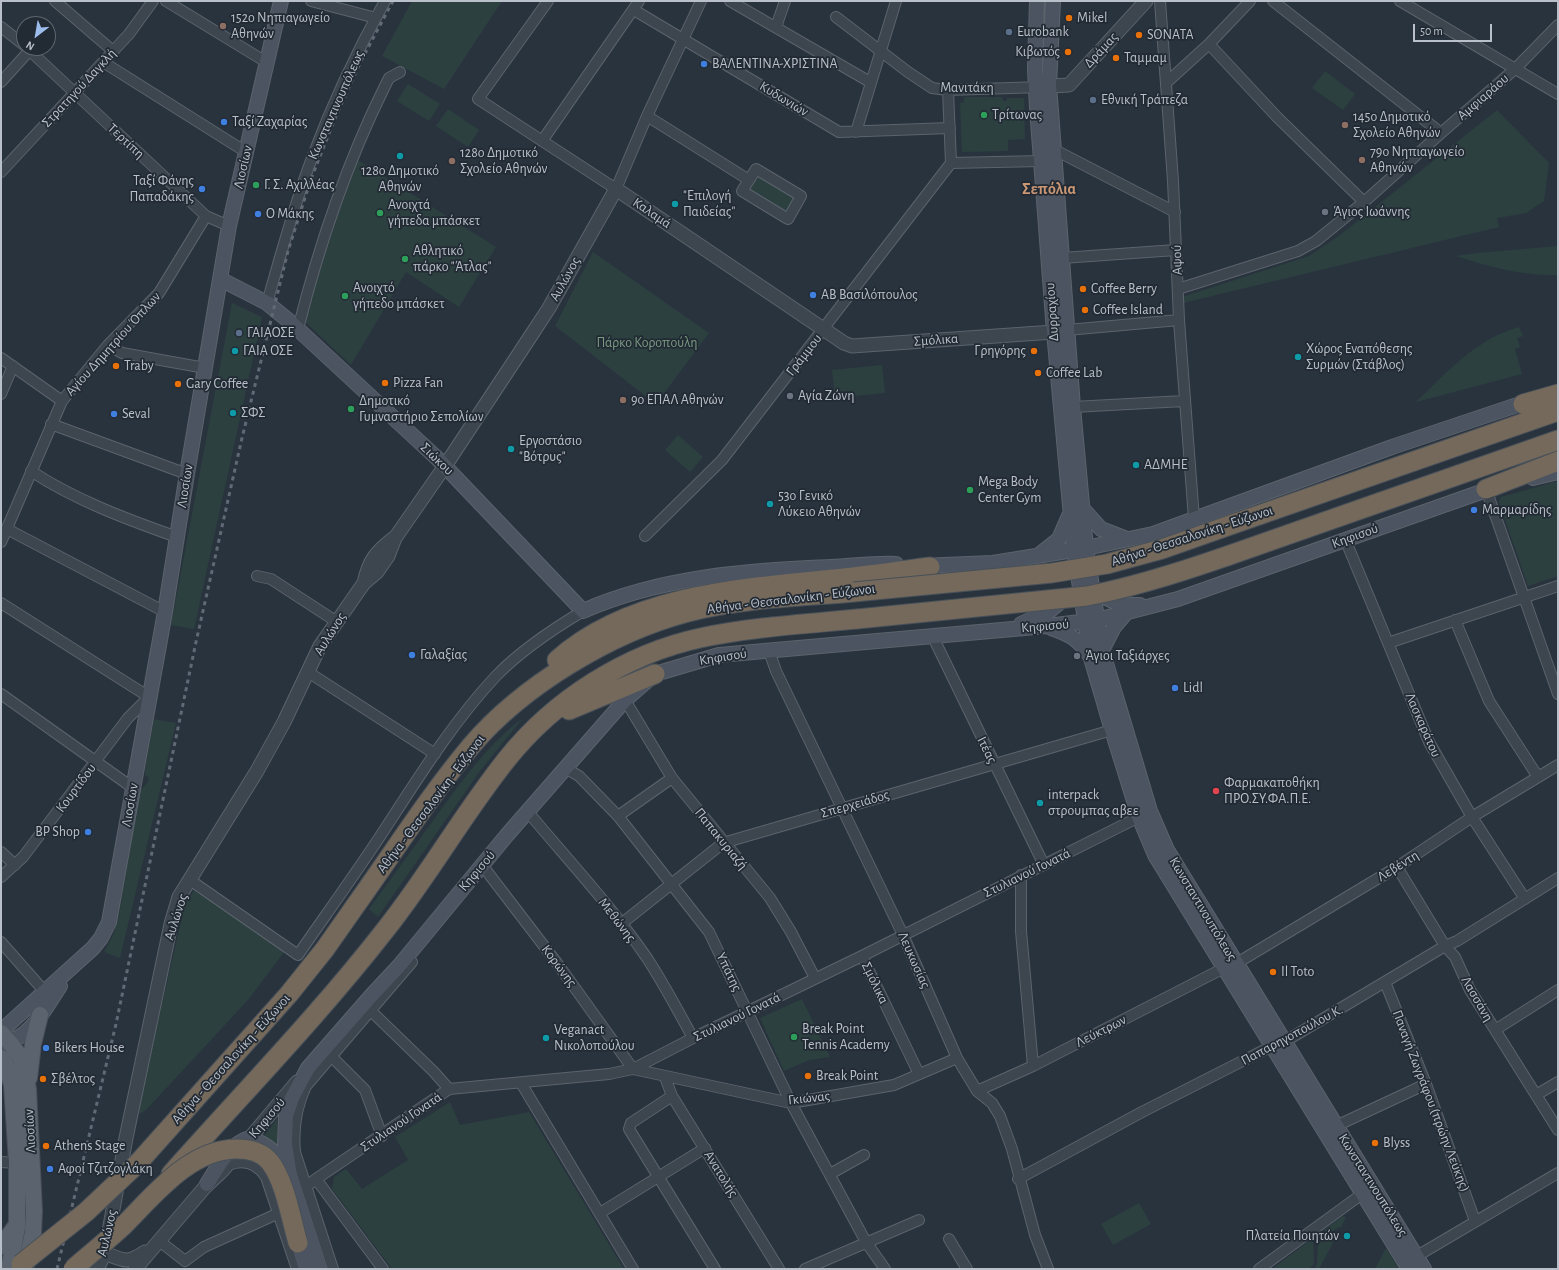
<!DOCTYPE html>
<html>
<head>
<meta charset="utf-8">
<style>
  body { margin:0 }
  #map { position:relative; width:1559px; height:1270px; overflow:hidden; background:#29333e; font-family:"Alegreya Sans",sans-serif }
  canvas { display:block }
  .frame { position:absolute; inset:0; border:2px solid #bac0c9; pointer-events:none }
  .north { position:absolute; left:16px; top:16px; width:40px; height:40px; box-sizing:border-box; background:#222a34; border:1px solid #5f6670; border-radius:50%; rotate:211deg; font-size:11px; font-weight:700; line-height:16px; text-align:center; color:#bac0c9 }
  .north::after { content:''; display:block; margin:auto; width:14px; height:18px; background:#9cbdec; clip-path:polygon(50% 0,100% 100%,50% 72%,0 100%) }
  .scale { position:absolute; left:1413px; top:24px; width:79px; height:18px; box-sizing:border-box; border:2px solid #bac0c9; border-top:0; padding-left:5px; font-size:12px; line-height:14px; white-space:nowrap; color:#bac0c9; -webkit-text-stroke:3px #222a34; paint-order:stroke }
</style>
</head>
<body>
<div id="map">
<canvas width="1559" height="1270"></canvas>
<div class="frame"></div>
<div class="north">N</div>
<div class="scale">50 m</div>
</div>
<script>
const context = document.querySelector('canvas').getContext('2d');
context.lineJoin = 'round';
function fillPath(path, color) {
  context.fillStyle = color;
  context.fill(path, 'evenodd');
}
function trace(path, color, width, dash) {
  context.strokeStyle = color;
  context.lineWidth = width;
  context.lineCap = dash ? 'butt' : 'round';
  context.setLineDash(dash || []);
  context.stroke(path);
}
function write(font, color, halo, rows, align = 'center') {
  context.font = font + ' "Alegreya Sans",sans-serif';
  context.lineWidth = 3.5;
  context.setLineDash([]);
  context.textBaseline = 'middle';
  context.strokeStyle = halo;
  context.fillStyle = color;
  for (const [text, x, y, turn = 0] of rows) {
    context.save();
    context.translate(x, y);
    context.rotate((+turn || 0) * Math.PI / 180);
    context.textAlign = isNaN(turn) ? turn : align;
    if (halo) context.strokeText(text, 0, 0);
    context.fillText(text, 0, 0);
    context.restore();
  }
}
fillPath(new Path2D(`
  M412 1H502L444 89 382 56Z
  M1325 71 1355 94 1343 110 1312 88Z
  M408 84 440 104 429 121 397 101Z
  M964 97H1002L1003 101H1007V98H1024L1025 139 1008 140V151L962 152 960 103 964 102Z
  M448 109 479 130 468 147 436 126Z
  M1497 110 1549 163 1544 201 1526 213 1497 218 1499 227 1183 303 1182 297 1309 256 1340 235Z
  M356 159 496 247 459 307 406 272 351 365 304 321 342 193Z
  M758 175 795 197 786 212 749 190Z
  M1558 246V275C1522 276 1490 267 1456 256L1477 253Z
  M593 252 709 333 656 404 555 326Z
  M232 303 262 317 194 629 171 625Z
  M1519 327 1523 336 1517 338 1520 347 1515 349 1522 374 1416 402C1447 372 1476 339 1519 327Z
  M882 365 885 393 835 398 832 370Z
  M678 435 703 457 690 472 665 450Z
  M1558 481V576L1528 586 1499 502 1501 497Z
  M523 718 480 771 378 917 369 909C391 879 413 848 435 818 461 782 487 745 523 718Z
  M154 719 176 723 120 958 104 952 113 935 119 915 140 791 148 782 149 778 145 775V770Z
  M197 886 285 951 248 1000 147 1109 140 1114 138 1109 185 904Z
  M802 999 830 1057 809 1060 784 1071 760 1018Z
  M450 1102 460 1125 529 1112 624 1269H392L332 1189 334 1177 346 1169 362 1189 408 1160 395 1137Z
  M277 1119V1143L275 1145 263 1137Z
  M1139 1203 1151 1224 1113 1245 1101 1224Z
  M1343 1216 1346 1217 1341 1227C1331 1230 1326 1236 1317 1240L1316 1236Z
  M1335 1231 1338 1233 1319 1269H1315L1317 1264 1318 1243 1330 1239Z
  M1313 1238 1314 1264 1310 1268 1272 1269Z
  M1386 1248 1399 1269H1375Z`), '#2c4040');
const minor = new Path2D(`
  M55 1 113 51
  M166 1 266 62
  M311 1 376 18
  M548 1 478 99 616 189 647 116 701 1
  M730 1 870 82
  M1160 1 1173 181 1179 320 1194 519
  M1273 1 1441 133
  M1400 1 1558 94
  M634 10 839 132 950 128
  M836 17 908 72 932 88 948 90 1042 87
  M1 27 24 45
  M776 27 785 1
  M1209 44 1277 117 1364 202
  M27 48 206 216 229 226
  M103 62 246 152
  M1 82 30 50
  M1166 83 1209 44 1250 1
  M647 116 749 180
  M856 132 896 1
  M542 141 639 1
  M1053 149 1175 212
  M951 163 1041 161
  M756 169 801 196 788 219 742 191Z
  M1 172 129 34 153 1
  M1062 258 1176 250
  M1178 289 1298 251 1316 241 1364 202 1441 133 1515 69 1558 25
  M267 303C281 254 294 205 312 158 332 104 357 51 385 1
  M298 329C319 245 346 165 384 88L389 78 400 72
  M1067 330 1179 320
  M108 345 122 353 205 368
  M1 358 62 401
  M1 394 13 366
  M1073 407 1184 401
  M51 424 187 474
  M31 471C75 500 126 519 177 537
  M1486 489 1558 694
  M7 529 165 612
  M645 536 722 460 951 163 948 90
  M1345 539 1429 742 1472 817 1525 899
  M1 542 62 401 108 345 159 293 206 216
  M257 576 271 579 337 622
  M1 603 149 697 128 718 23 857 1 877
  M1455 620 1489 701 1538 777
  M932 635 1044 865
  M1388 643 1558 586
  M769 651 776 671 903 935 957 1058 977 1091 992 1103 1000 1116 1012 1149 1035 1235 1048 1269
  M308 672 435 754
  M1 694 133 788
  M625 700 672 778 770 898 791 932 815 978
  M565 768 579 776 618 816 709 932 791 1103 866 1242 885 1269
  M528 812C568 860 612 907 647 958 664 984 678 1011 693 1038
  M618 816 672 778
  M1 852 15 865
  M482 865 557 963 633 1069
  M1397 867 1445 946 1455 957 1470 990 1558 1130
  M1021 875V931L1033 1066
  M190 880 298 955C325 916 353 877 379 838 415 783 451 724 496 676 521 650 553 629 583 611
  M621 924 723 843 1112 730
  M1 942 45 992
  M862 956 919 1074
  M1237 963 1397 867 1472 817 1558 765
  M1385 982 1426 1084 1475 1221
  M371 1011 434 1072 449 1089
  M1495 1030 1558 990
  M331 1056 365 1090 382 1136
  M633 1069 791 1103 894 1085 957 1058
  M665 1077 672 1096 779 1269
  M521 1083 633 1269
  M977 1091 1033 1066 1224 968
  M1536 1095 1558 1082
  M672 1096 634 1121 631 1123 629 1129 715 1269
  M1336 1126 1426 1084
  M1 1162 17 1163
  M228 1165C243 1159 257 1163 266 1177L297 1269
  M830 1174 864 1155
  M316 1179 449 1089 609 1074 633 1069 693 1038 862 956 1145 814
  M1018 1179 1142 1112 1272 1046 1284 1042 1445 946 1457 941 1558 878
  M311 1183 316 1179 383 1269
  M600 1213 705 1148
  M949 1239 967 1269
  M158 1240 185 1261 204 1247 279 1213
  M1417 1256 1558 1173
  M333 1269 295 1152C293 1129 296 1107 306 1086L412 962
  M805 1269 919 1220
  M1259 1269 1362 1194`);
const tertiary = new Path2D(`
  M1049 86 1069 85 1146 1
  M364 583C369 560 376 552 394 538
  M105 1253C124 1261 127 1264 145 1252
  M97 1269 105 1253 126 1138 171 924 179 897 257 771 284 722 320 646 364 583 377 572 388 556 395 538 445 466 532 334 549 308 616 189 844 343 852 346 1054 332
  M135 1269 205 1187 223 1170 297 1082`);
const secondary = new Path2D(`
  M1037 1 1035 69 1037 108 1054 332 1074 549 1091 658 1112 730 1139 817 1155 855 1409 1269
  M1053 1 1049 86 1051 111 1073 407 1086 548 1102 650 1150 811 1167 850 1424 1269
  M220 279 267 303 289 321 438 459 583 611C660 577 749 570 832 567 853 566 875 563 896 564
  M1533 478 1558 472
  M1083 509 1101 529 1127 539
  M1040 554 1059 539 1069 516
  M920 566 993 563 1086 548 1153 534 1392 447 1532 400
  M1095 591C1110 601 1121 606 1140 605
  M1021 624 1048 612 1066 597
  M1051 628C1071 635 1078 639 1090 656
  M1102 650 1114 627 1125 614
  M1 1031 93 948 101 938 109 922 165 612 187 474 229 226 281 1
  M1 1043C29 1042 46 1007 60 986
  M207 1184C218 1167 229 1144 250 1138 266 1144 280 1155 288 1170
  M298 1243 306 1269
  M320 1269 290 1176 285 1144 286 1116 292 1098 308 1068 371 996 399 966 507 835 625 700 655 674 719 655 1047 626 1097 620 1178 599 1495 487`);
const primary = new Path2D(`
  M1 1033 10 1043 21 1058 28 1089 34 1211 33 1233 26 1265
  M1 1058 6 1065 12 1085 17 1163V1227L9 1269
  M29 1078 33 1044 40 1015
  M1 1246 16 1226`);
const motorway = new Path2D(`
  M1523 404 1558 394
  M1486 489 1558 461
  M1236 523 1558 411
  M1227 556 1558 440
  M557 660C630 595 742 588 834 579 866 576 898 571 930 567
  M569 710 655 674
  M358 902C395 850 430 795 471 746 522 686 611 632 688 612 741 598 799 597 854 592
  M171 1174C243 1093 319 1015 386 929 429 875 463 814 507 759 554 700 626 654 700 638 752 627 805 624 857 619`);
trace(minor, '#5b636c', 12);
trace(tertiary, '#5b636c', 15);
trace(secondary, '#5b636c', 16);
trace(primary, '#474e58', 18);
trace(motorway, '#485059', 21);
trace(minor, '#3d454f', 10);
trace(tertiary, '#3d454f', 13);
trace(secondary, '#4c5461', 14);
trace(primary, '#5b646e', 16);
trace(motorway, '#74695b', 19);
trace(new Path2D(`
  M57 1269 116 1024 196 642 242 438 288 251 311 179 336 116 361 61 393 1`), '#606975', 3, [4, 4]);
const motorwayBridge = new Path2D(`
  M854 592 1052 573 1107 564 1162 549 1236 523
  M857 619 1087 596C1135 587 1181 572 1227 556
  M21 1264 86 1212 138 1163 289 994 325 949 358 902
  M73 1269C90 1254 108 1240 124 1225 155 1194 190 1149 237 1149 250 1149 262 1152 270 1162 285 1181 291 1219 298 1243`);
trace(motorwayBridge, '#485059', 21, []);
trace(motorwayBridge, '#74695b', 19);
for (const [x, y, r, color] of [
  [1069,18,4,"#e8710a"],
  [223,26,4,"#8d6e63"],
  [1009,32,4,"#5c6f8a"],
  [1139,35,4,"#e8710a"],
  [1068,52,4,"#e8710a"],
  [1116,58,4,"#e8710a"],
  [704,64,4,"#3f7fe0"],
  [1093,100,4,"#5c6f8a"],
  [984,115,4,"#2e9e5b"],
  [224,122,4,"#3f7fe0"],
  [1345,125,4,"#8d6e63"],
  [400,156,4,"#0f9aa8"],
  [1362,160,4,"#8d6e63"],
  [452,161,4,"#8d6e63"],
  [256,185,4,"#2e9e5b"],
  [202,189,4,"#3f7fe0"],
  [675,204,4,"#0f9aa8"],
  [1325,212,4,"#6b7280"],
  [380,213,4,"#2e9e5b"],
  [258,214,4,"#3f7fe0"],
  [405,259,4,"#2e9e5b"],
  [1083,289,4,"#e8710a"],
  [813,295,4,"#3f7fe0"],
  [345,296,4,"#2e9e5b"],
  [1085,310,4,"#e8710a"],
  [239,333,4,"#5c6f8a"],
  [235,351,4,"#0f9aa8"],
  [1034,351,4,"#e8710a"],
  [1298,357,4,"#0f9aa8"],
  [116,366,4,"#e8710a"],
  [1038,373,4,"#e8710a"],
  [385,383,4,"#e8710a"],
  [178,384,4,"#e8710a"],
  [790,396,4,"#6b7280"],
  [623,400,4,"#8d6e63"],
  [351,409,4,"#2e9e5b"],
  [233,413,4,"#0f9aa8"],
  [114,414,4,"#3f7fe0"],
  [511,449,4,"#0f9aa8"],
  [1136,465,4,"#0f9aa8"],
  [970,490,4,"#2e9e5b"],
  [770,504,4,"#0f9aa8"],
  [1474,510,4,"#3f7fe0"],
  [412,655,4,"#3f7fe0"],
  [1077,656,4,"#6b7280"],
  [1175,688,4,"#3f7fe0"],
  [1216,791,4,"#e0444e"],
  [1040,803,4,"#0f9aa8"],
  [88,832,4,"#3f7fe0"],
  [1273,972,4,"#e8710a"],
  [794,1037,4,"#2e9e5b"],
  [546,1038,4,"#0f9aa8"],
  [46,1048,4,"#3f7fe0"],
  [808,1076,4,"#e8710a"],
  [43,1079,4,"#e8710a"],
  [1375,1143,4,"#e8710a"],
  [46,1146,4,"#e8710a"],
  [50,1169,4,"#3f7fe0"],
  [1347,1236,4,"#0f9aa8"]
]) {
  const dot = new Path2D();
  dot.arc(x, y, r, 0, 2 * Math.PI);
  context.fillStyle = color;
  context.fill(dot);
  trace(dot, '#222a34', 1.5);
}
write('14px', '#bac0c9', '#222a34', [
  ["152ο Νηπιαγωγείο",231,18],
  ["Αθηνών",231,34],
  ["Mikel",1077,18],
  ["Eurobank",1017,32],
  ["SONATA",1147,35],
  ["Κιβωτός",1060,52,"right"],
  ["Ταμμαμ",1124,58],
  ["ΒΑΛΕΝΤΙΝΑ-ΧΡΙΣΤΙΝΑ",712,64],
  ["Εθνική Τράπεζα",1101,100],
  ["Τρίτωνας",992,115],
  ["145ο Δημοτικό",1353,117],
  ["Σχολείο Αθηνών",1353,133],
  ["Ταξί Ζαχαρίας",232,122],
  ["79ο Νηπιαγωγείο",1370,152],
  ["Αθηνών",1370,168],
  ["128ο Δημοτικό",460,153],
  ["Σχολείο Αθηνών",460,169],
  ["128ο Δημοτικό",400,171,"center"],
  ["Αθηνών",400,187,"center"],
  ["Ταξί Φάνης",194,181,"right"],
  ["Παπαδάκης",194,197,"right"],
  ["Γ. Σ. Αχιλλέας",264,185],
  ["\"Επιλογή",683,196],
  ["Παιδείας\"",683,212],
  ["Ανοιχτά",388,205],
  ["γήπεδα μπάσκετ",388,221],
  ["Άγιος Ιωάννης",1333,212],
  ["Ο Μάκης",266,214],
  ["Αθλητικό",413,251],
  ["πάρκο \"Άτλας\"",413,267],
  ["Ανοιχτό",353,288],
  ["γήπεδο μπάσκετ",353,304],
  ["Coffee Berry",1091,289],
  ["ΑΒ Βασιλόπουλος",821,295],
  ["Coffee Island",1093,310],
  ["ΓΑΙΑΟΣΕ",247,333],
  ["Χώρος Εναπόθεσης",1306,349],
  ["Συρμών (Στάβλος)",1306,365],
  ["ΓΑΙΑ ΟΣΕ",243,351],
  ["Γρηγόρης",1026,351,"right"],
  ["Traby",124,366],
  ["Coffee Lab",1046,373],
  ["Pizza Fan",393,383],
  ["Gary Coffee",186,384],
  ["Αγία Ζώνη",798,396],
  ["9ο ΕΠΑΛ Αθηνών",631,400],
  ["Δημοτικό",359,401],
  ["Γυμναστήριο Σεπολίων",359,417],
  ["ΣΦΣ",241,413],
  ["Seval",122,414],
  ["Εργοστάσιο",519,441],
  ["\"Βότρυς\"",519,457],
  ["ΑΔΜΗΕ",1144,465],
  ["Mega Body",978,482],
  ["Center Gym",978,498],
  ["53ο Γενικό",778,496],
  ["Λύκειο Αθηνών",778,512],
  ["Μαρμαρίδης",1482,510],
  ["Γαλαξίας",420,655],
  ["Άγιοι Ταξιάρχες",1085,656],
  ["Lidl",1183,688],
  ["Φαρμακαποθήκη",1224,783],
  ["ΠΡΟ.ΣΥ.ΦΑ.Π.Ε.",1224,799],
  ["interpack",1048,795],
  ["στρουμπας αβεε",1048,811],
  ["BP Shop",80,832,"right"],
  ["Il Toto",1281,972],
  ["Break Point",802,1029],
  ["Tennis Academy",802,1045],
  ["Veganact",554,1030],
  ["Νικολοπούλου",554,1046],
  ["Bikers House",54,1048],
  ["Break Point",816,1076],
  ["Σβέλτος",51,1079],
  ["Blyss",1383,1143],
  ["Athens Stage",54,1146],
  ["Αφοί Τζιτζογλάκη",58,1169],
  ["Πλατεία Ποιητών",1339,1236,"right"]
], 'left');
write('14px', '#bac0c9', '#222a34', [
  ["Δράμας",1101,50,-47],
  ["Στρατηγού Δαγκλή",79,88,-47],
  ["Μανιτάκη",967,88],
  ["Αμφιαράου",1483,97,-41],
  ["Κυδωνιών",784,99,31],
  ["Κωνσταντινουπόλεως",336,105,-66],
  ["Τερτίπη",126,141,43],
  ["Λιοσίων",243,167,-77],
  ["Καλαμά",652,213,34],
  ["Αψού",1177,260,-92],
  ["Αυλώνος",565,279,-61],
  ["Δυρραχίου",1052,312,-94],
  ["Σμόλικα",936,340,-4],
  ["Αγίου Δημητρίου Όπλων",113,344,-48],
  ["Γράμμου",804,355,-52],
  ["Σιώκου",437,459,44],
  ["Λιοσίων",185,486,-81],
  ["Αθήνα - Θεσσαλονίκη - Εύζωνοι",1192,536,-18],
  ["Κηφισού",1355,536,-20],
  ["Αθήνα - Θεσσαλονίκη - Εύζωνοι",791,599,-7],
  ["Κηφισού",1045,626,-5],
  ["Αυλώνος",330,634,-58],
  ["Κηφισού",723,657,-9],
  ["Λασκαράτου",1423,725,66],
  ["Ιτέας",987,750,64],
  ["Κουρτίδου",76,788,-53],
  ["Αθήνα - Θεσσαλονίκη - Εύζωνοι",431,804,-53],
  ["Σπερχειάδος",855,804,-16],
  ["Λιοσίων",130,805,-80],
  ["Παπακυριαζή",721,839,51],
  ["Λεβέντη",1398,866,-32],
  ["Κηφισού",477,871,-50],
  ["Στυλιανού Γονατά",1027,873,-26],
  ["Κωνσταντινουπόλεως",1203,909,59],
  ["Αυλώνος",176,917,-72],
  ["Μεθώνης",617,920,52],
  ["Λευκωσίας",914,960,66],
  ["Κορώνης",559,966,53],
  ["Υπάτης",729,972,64],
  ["Σμόλικα",875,983,64],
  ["Λασσάνη",1477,999,60],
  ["Στυλιανού Γονατά",737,1017,-26],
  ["Λεύκτρων",1101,1031,-27],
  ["Παπαρηγοπούλου Κ.",1292,1035,-28],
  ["Αθήνα - Θεσσαλονίκη - Εύζωνοι",231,1059,-48],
  ["Γκιώνας",809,1098,-6],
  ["Παναγή Ζωγράφου (πρώην Λεύκης)",1431,1101,69],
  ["Κηφισού",267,1118,-50],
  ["Στυλιανού Γονατά",401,1122,-34],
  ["Λιοσίων",30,1131,-93],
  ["Ανατολής",721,1174,58],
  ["Κωνσταντινουπόλεως",1373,1185,58],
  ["Αυλώνος",107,1233,-77]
]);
write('14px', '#7b9c82', '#222a34', [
  ["Πάρκο Κοροπούλη",647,343]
]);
write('bold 16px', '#c99775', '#222a34', [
  ["Σεπόλια",1049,189]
]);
</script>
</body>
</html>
